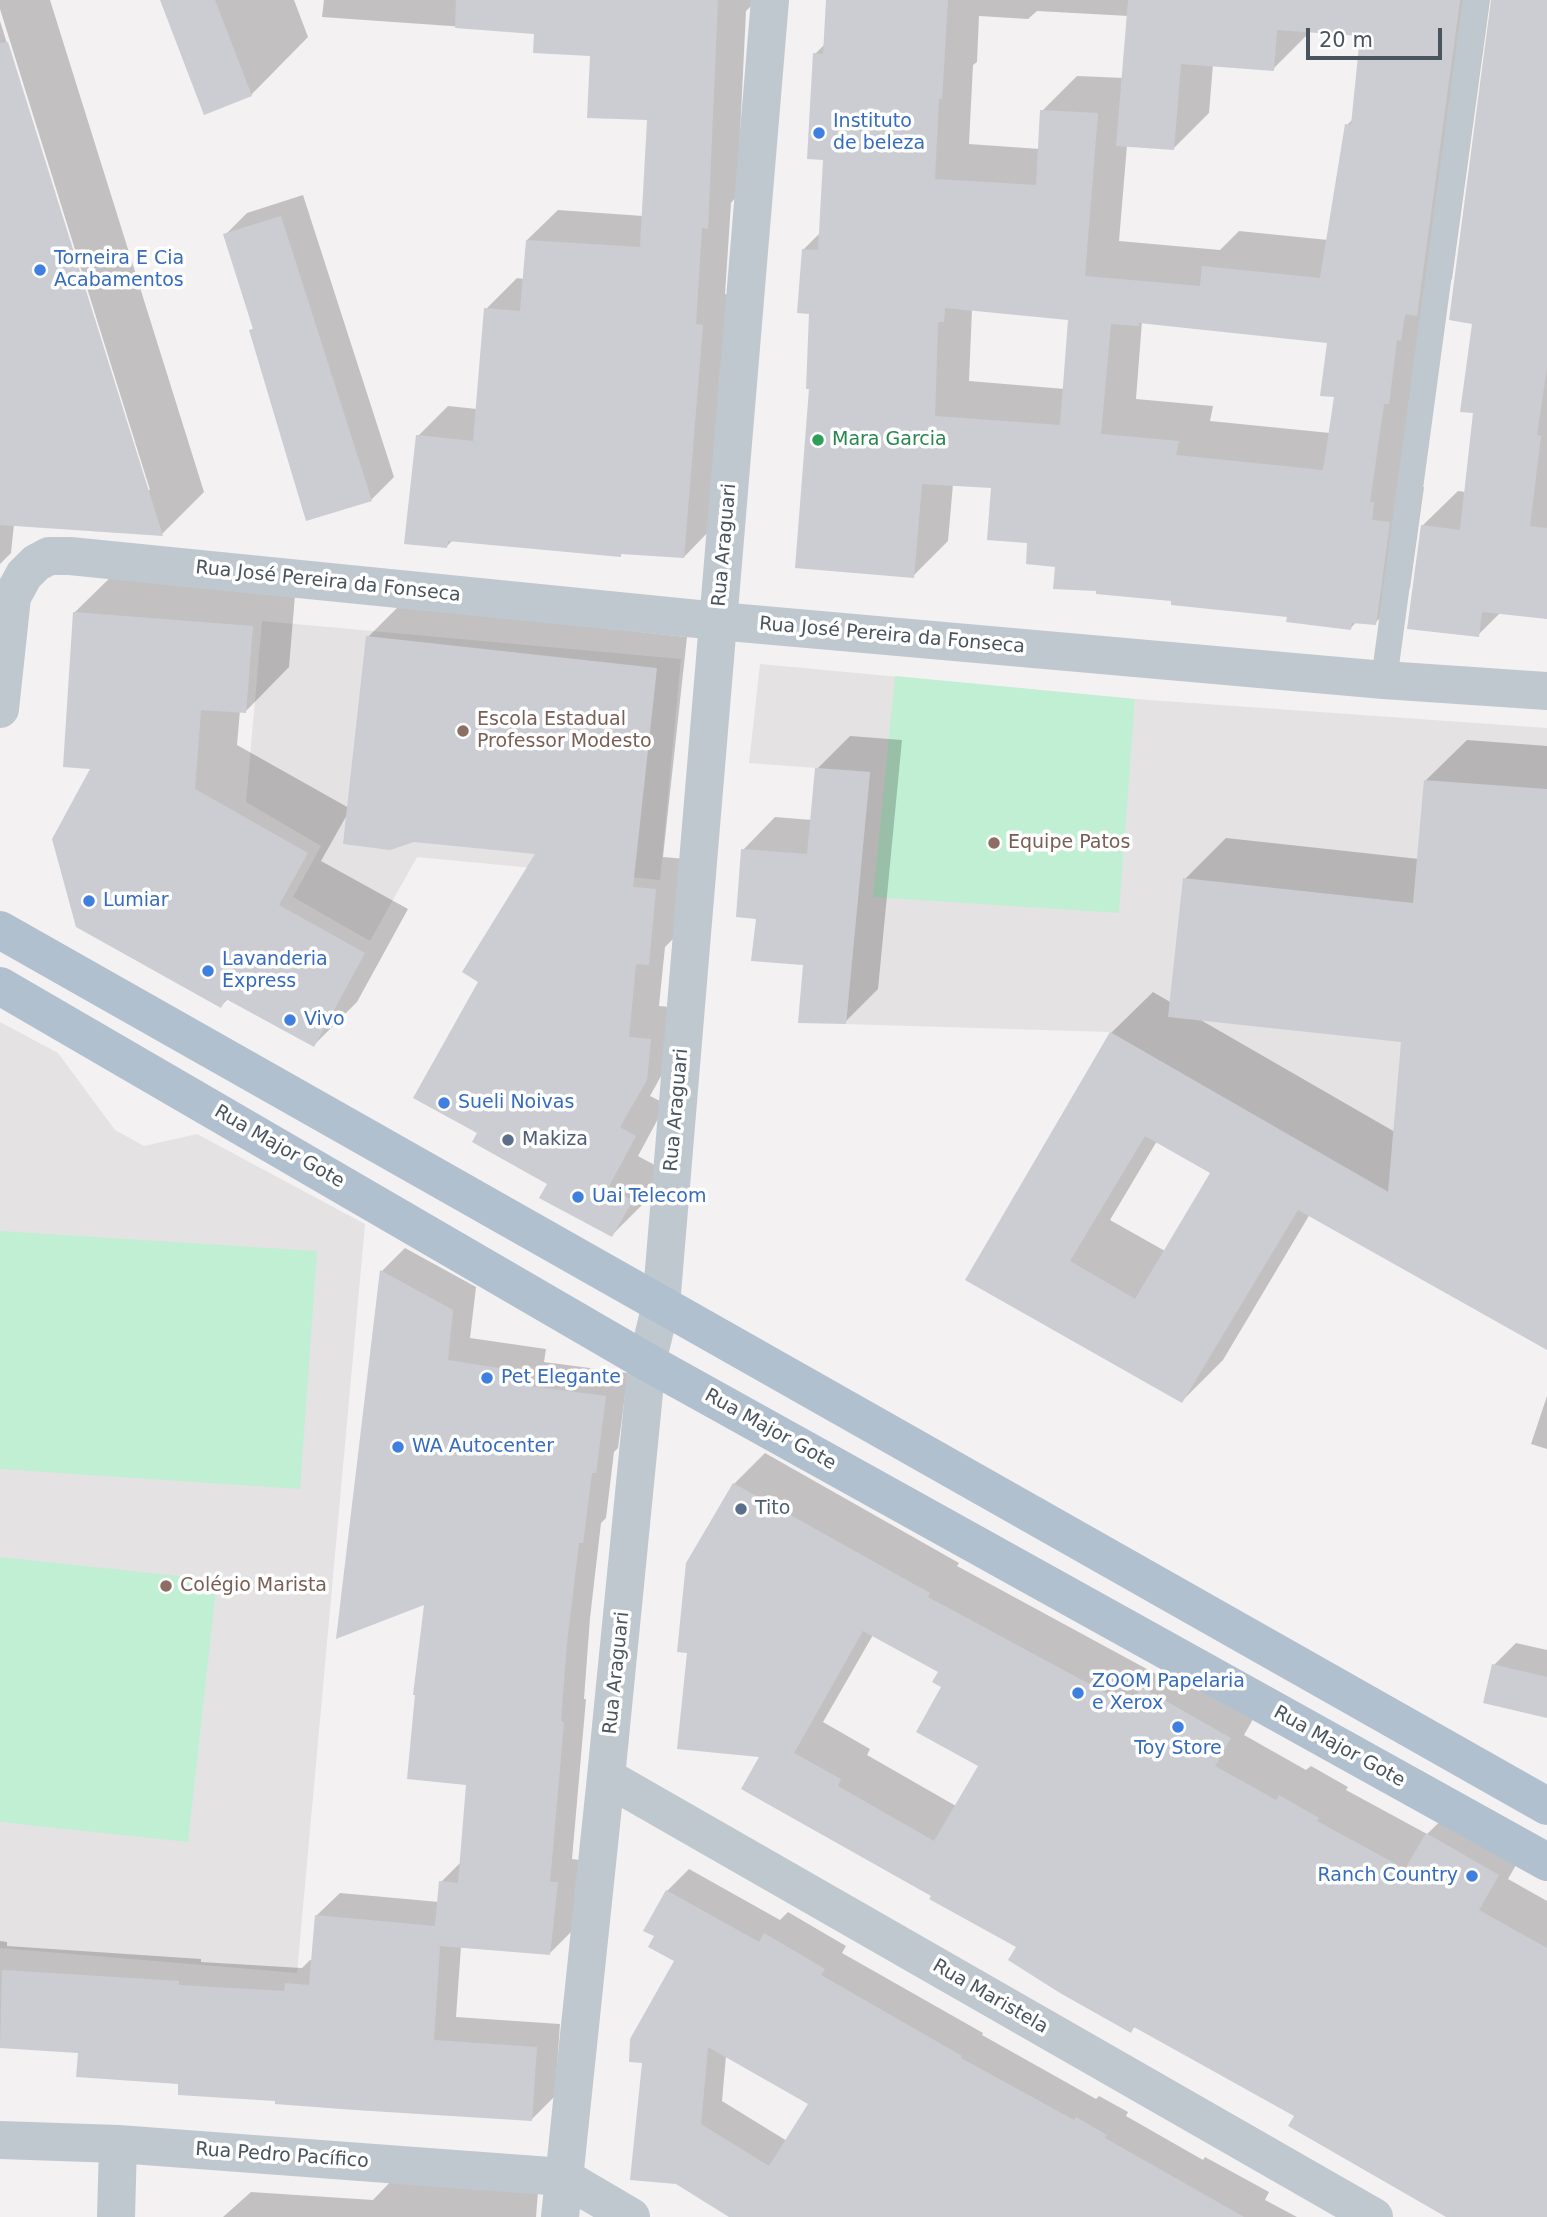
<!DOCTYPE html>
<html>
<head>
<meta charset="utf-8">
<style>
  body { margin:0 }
  #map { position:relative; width:1547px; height:2217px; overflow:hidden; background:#f3f1f1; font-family:"DejaVu Sans",sans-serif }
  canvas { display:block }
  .scale { position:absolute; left:1306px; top:28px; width:136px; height:32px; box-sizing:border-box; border:4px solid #49545e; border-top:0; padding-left:9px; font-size:21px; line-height:24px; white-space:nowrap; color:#49545e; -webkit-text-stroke:5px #fff; paint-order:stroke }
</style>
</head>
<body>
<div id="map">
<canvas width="1547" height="2217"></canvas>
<div class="scale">20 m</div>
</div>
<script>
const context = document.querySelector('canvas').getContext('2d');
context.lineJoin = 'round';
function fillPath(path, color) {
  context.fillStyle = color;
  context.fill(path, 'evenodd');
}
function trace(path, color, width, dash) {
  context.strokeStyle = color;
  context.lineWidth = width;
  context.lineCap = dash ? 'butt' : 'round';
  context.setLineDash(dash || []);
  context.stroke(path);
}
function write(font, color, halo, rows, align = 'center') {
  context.font = font + ' "DejaVu Sans",sans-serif';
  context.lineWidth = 7;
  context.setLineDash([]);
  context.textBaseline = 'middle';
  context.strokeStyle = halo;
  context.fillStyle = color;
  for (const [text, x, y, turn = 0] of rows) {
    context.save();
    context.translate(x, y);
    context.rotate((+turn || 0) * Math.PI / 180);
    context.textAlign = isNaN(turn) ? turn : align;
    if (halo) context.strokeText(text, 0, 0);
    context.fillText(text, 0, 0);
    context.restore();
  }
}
fillPath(new Path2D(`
  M262 621 681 659 660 880 417 857 370 941 293 897 321 846 246 802Z
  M760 664 1135 699 1547 728V1283L1110 1032 846 1024 870 772 749 763Z
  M0 1022 58 1053 115 1130 144 1146 197 1134 365 1224 297 1973 0 1948Z`), '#e4e2e3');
fillPath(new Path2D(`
  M895 676 1135 699 1119 913 873 897Z
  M0 1231 317 1251 300 1489 0 1469Z
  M0 1557 217 1580 188 1842 0 1822Z`), '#c1efd4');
fillPath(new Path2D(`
  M0 0H50L204 492 162 534 14 524 11 553 0 564V21L147 490H150L0 9Z
  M162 0H294L308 37 251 95Z
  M324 0H757L746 11 737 196 731 203 725 294 732 295 714 526 684 557 624 552 620 555 453 540 446 547 418 436 448 406 477 409 486 309 517 278 524 279 527 240 558 210 643 216 648 119 592 55 536 32 322 17Z
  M828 0H1490L1452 279 1437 293 1406 485 1424 487 1410 588 1375 623 1357 621 1350 629 1289 615 1098 590 1057 565 1029 541 993 487 953 484 948 541 913 576 811 387 810 312 803 250 821 232 825 158 815 54 825 44ZM1037 11 1129 16 1124 78 1077 76 1042 111 1040 149 969 144 973 65 977 62 979 16 1028 19ZM1309 30 1362 34 1354 118 1347 125 1328 240 1239 231 1220 250 1119 241 1127 145 1174 148 1209 113 1213 64 1273 69 1308 34ZM972 309 1070 318 1065 389 969 381ZM1142 321 1329 342 1336 396 1330 433 1210 421 1213 406 1136 399Z
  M1493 0H1547V617L1501 612 1478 635 1422 526 1458 491 1466 492 1475 412 1474 322Z
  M303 195 394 477 372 499 307 519 251 331 254 327 225 235 247 213Z
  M119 569 296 583 289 667 246 711 240 710 237 745 349 808 368 637 399 606 687 637 663 857 686 859 680 932 665 947 659 1006 681 1008 677 1047 650 1096 666 1104 638 1156 662 1169 643 1204 612 1235 549 1183 479 1133 480 982 538 853 348 813 321 861 408 909 357 1002 314 1045 229 998 221 1006 93 767 75 612Z
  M850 736 902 740 878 989 845 1022 804 963 758 918 743 850 775 817 812 820 817 769Z
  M1467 740 1547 746V1348L1310 1214 1223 1360 1182 1401 968 1280 1111 1033 1153 992 1172 1003 1185 879 1226 838 1419 859 1425 781ZM1199 1019 1403 1040 1395 1132ZM1157 1141 1212 1172 1165 1251 1110 1220Z
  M405 1248 476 1287 470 1338 546 1349 544 1362 628 1373 618 1448 614 1452 606 1518 601 1523 590 1618 584 1699H586L572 1859 580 1860 573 1930 549 1954 461 1946 456 2017 560 2024 555 2096 531 2120 277 2099 180 2083 80 2052 0 2046V1941L7 1942V1946L201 1959V1962L302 1968 310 1960H313L316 1916 340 1893 439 1902 441 1882 461 1862 468 1784 426 1603 338 1636 382 1271Z
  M1547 1396V1449L1531 1444Z
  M765 1453 959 1563 957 1566 1156 1674 1172 1658 1260 1707 1244 1735 1306 1770 1311 1766 1348 1787 1346 1790 1427 1834 1458 1804 1528 1844 1508 1879 1547 1901V2217H1448L1297 2115 1136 2026 1130 2031 1019 1946 933 1896 762 1756 688 1652V1564L734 1484ZM873 1635 940 1672 943 1686 980 1766 956 1806 867 1755 870 1749 823 1722Z
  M1516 1643 1547 1650V1716L1494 1665Z
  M689 1869 780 1920 788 1912 846 1946 842 1953 983 2033 982 2035 1096 2099 1099 2096 1128 2112 1126 2116 1203 2160 1205 2157 1269 2192 1265 2200 1297 2217H732L677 2183 676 1960 656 1936 667 1891ZM726 2056 810 2103 787 2141 722 2101Z
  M394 2178 539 2179 536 2217H223L251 2192 373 2200Z`), '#0003');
fillPath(new Path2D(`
  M160 0H215L252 96 204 115Z
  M456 0H718L708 229 702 228 696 324 703 325 684 558 621 554V557L448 541 447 548 404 544 416 435 473 441 484 308 520 311 526 240 640 247 647 120 587 118 590 56 533 53 534 34 455 28Z
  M826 0H948L942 99H939L935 179 1036 185 1040 110 1098 113 1085 276 1200 286 1202 266 1320 278 1345 124 1351 125 1360 36 1277 30 1274 71 1181 64 1174 150 1116 146 1128 0H1460L1417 316 1405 314 1401 341 1397 340 1389 404H1384L1370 502H1374L1372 520 1390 522 1376 625 1352 623 1351 630 1286 622 1287 617 1171 605V601L1096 594V591L1053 589 1055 567 1026 564 1027 543 987 540 991 488 922 484 914 578 795 568 809 389H806L809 314 797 313 802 249 818 250 823 160 807 159 813 53 823 54ZM945 308 1068 320 1060 425 935 416 938 322H944ZM1139 323 1327 343 1320 396 1334 397 1323 470 1176 455 1179 441 1101 434 1111 324 1139 326Z
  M1491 0H1547V367L1537 435 1541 436 1530 526 1547 528V619L1482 612 1479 637 1407 629 1421 525 1460 530 1473 413 1460 412 1472 324 1449 320Z
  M8 42 163 536 0 525V43Z
  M281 216 372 501 306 521 249 330 253 329 223 234Z
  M73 612 253 626 246 713 201 710 195 789 308 853 279 905 365 953 314 1047 226 999 221 1008 76 927 52 839 90 769 63 767Z
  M366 636 657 668 633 887 656 889 649 965 636 964 629 1037 651 1039 647 1080 620 1127 636 1136 608 1188 633 1200 612 1237 539 1198 547 1184 472 1142 477 1133 413 1098 478 982 462 972 535 854 414 842 390 850 343 844Z
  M815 768 870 772 846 1024 798 1023 803 965 751 961 756 919 736 917 741 849 807 854Z
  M1424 780 1547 789V1350L1298 1210 1182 1403 965 1280 1110 1032 1388 1192 1401 1042 1168 1017 1183 878 1413 903ZM1145 1136 1210 1173 1135 1299 1070 1261Z
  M380 1270 453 1310 448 1360 523 1372 521 1385 606 1396 596 1473H592L583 1543H579L567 1643 561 1721 564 1722 550 1882H558L550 1955 440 1946 434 2040 537 2047 532 2121 355 2110 275 2104V2101L178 2095V2084L76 2077 78 2053 0 2048 2 1970 179 1981V1985L284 1991 285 1983 309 1985 315 1915 435 1926 439 1881 458 1883 466 1785 407 1779 415 1695H413L424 1605 336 1639Z
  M733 1483 930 1593 928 1597 1130 1706 1141 1687 1231 1738 1215 1766 1276 1800 1279 1795 1319 1818 1317 1821 1405 1869 1426 1833 1499 1875 1479 1910 1547 1948V2217H1446L1288 2126 1294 2116 1134 2027 1131 2033 1060 1993 1008 1960 1016 1947 929 1899 931 1896 741 1789 759 1757 677 1749 687 1653 677 1652 686 1563ZM863 1631 938 1672 932 1682 941 1687 916 1732 978 1766 934 1841 838 1786 841 1779 794 1753Z
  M1492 1664 1547 1677V1718L1483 1703Z
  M666 1890 759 1942 764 1933 825 1969 821 1975 962 2056 961 2058 1074 2120 1076 2117 1107 2135 1105 2138 1244 2217H729L676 2184 630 2180 642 2063 629 2062 630 2039 674 1961 648 1947 654 1936 643 1931ZM708 2047 808 2104 769 2166 701 2124Z`), '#cbcdd3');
trace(new Path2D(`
  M1384 680 1476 0`), '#bfc8cf', 26);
trace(new Path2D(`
  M0 709 12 597 24 575 36 563 49 556H70L718 621 1384 680 1547 691
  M606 1777 1374 2217
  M0 2140 118 2144 563 2177 631 2217
  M116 2217 118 2144
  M560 2217 606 1777 647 1362 661 1305 770 0`), '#bfc8cf', 38);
trace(new Path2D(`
  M0 930 1547 1806
  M0 986 647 1362 1547 1862`), '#b1c0ce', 38);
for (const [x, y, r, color] of [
  [819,133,7,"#3f7fe0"],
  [40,270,7,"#3f7fe0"],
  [818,440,7,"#2e9e5b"],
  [463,731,7,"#8d6e63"],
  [994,843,7,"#8d6e63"],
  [89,901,7,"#3f7fe0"],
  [208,971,7,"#3f7fe0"],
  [290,1020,7,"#3f7fe0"],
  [444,1103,7,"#3f7fe0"],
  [508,1140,7,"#5c6f8a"],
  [578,1197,7,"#3f7fe0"],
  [487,1378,7,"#3f7fe0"],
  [398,1447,7,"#3f7fe0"],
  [741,1509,7,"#5c6f8a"],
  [166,1586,7,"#8d6e63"],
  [1078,1693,7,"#3f7fe0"],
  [1178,1727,7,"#3f7fe0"],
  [1472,1876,7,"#3f7fe0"]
]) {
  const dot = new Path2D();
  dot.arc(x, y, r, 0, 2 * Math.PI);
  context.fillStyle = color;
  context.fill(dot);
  trace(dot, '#fff', 2.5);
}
write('19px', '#366cbe', '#fff', [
  ["Instituto",833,122],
  ["de beleza",833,144],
  ["Torneira E Cia",54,259],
  ["Acabamentos",54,281],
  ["Lumiar",103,901],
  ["Lavanderia",222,960],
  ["Express",222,982],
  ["Vivo",304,1020],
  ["Sueli Noivas",458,1103],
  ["Uai Telecom",592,1197],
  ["Pet Elegante",501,1378],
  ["WA Autocenter",412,1447],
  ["ZOOM Papelaria",1092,1682],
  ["e Xerox",1092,1704],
  ["Toy Store",1178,1749,"center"],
  ["Ranch Country",1458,1876,"right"]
], 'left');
write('19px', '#27864d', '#fff', [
  ["Mara Garcia",832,440]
], 'left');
write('19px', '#49545e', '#fff', [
  ["Rua Araguari",725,545,-85],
  ["Rua José Pereira da Fonseca",328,582,6],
  ["Rua José Pereira da Fonseca",892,636,5],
  ["Rua Araguari",677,1110,-85],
  ["Rua Major Gote",279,1147,30],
  ["Rua Major Gote",770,1430,29],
  ["Rua Araguari",617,1673,-84],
  ["Rua Major Gote",1339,1747,29],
  ["Rua Maristela",990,1997,30],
  ["Rua Pedro Pacífico",282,2156,4]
]);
write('19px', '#785e54', '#fff', [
  ["Escola Estadual",477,720],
  ["Professor Modesto",477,742],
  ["Equipe Patos",1008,843],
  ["Colégio Marista",180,1586]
], 'left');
write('19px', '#4e5e75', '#fff', [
  ["Makiza",522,1140],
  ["Tito",755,1509]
], 'left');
</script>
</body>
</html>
